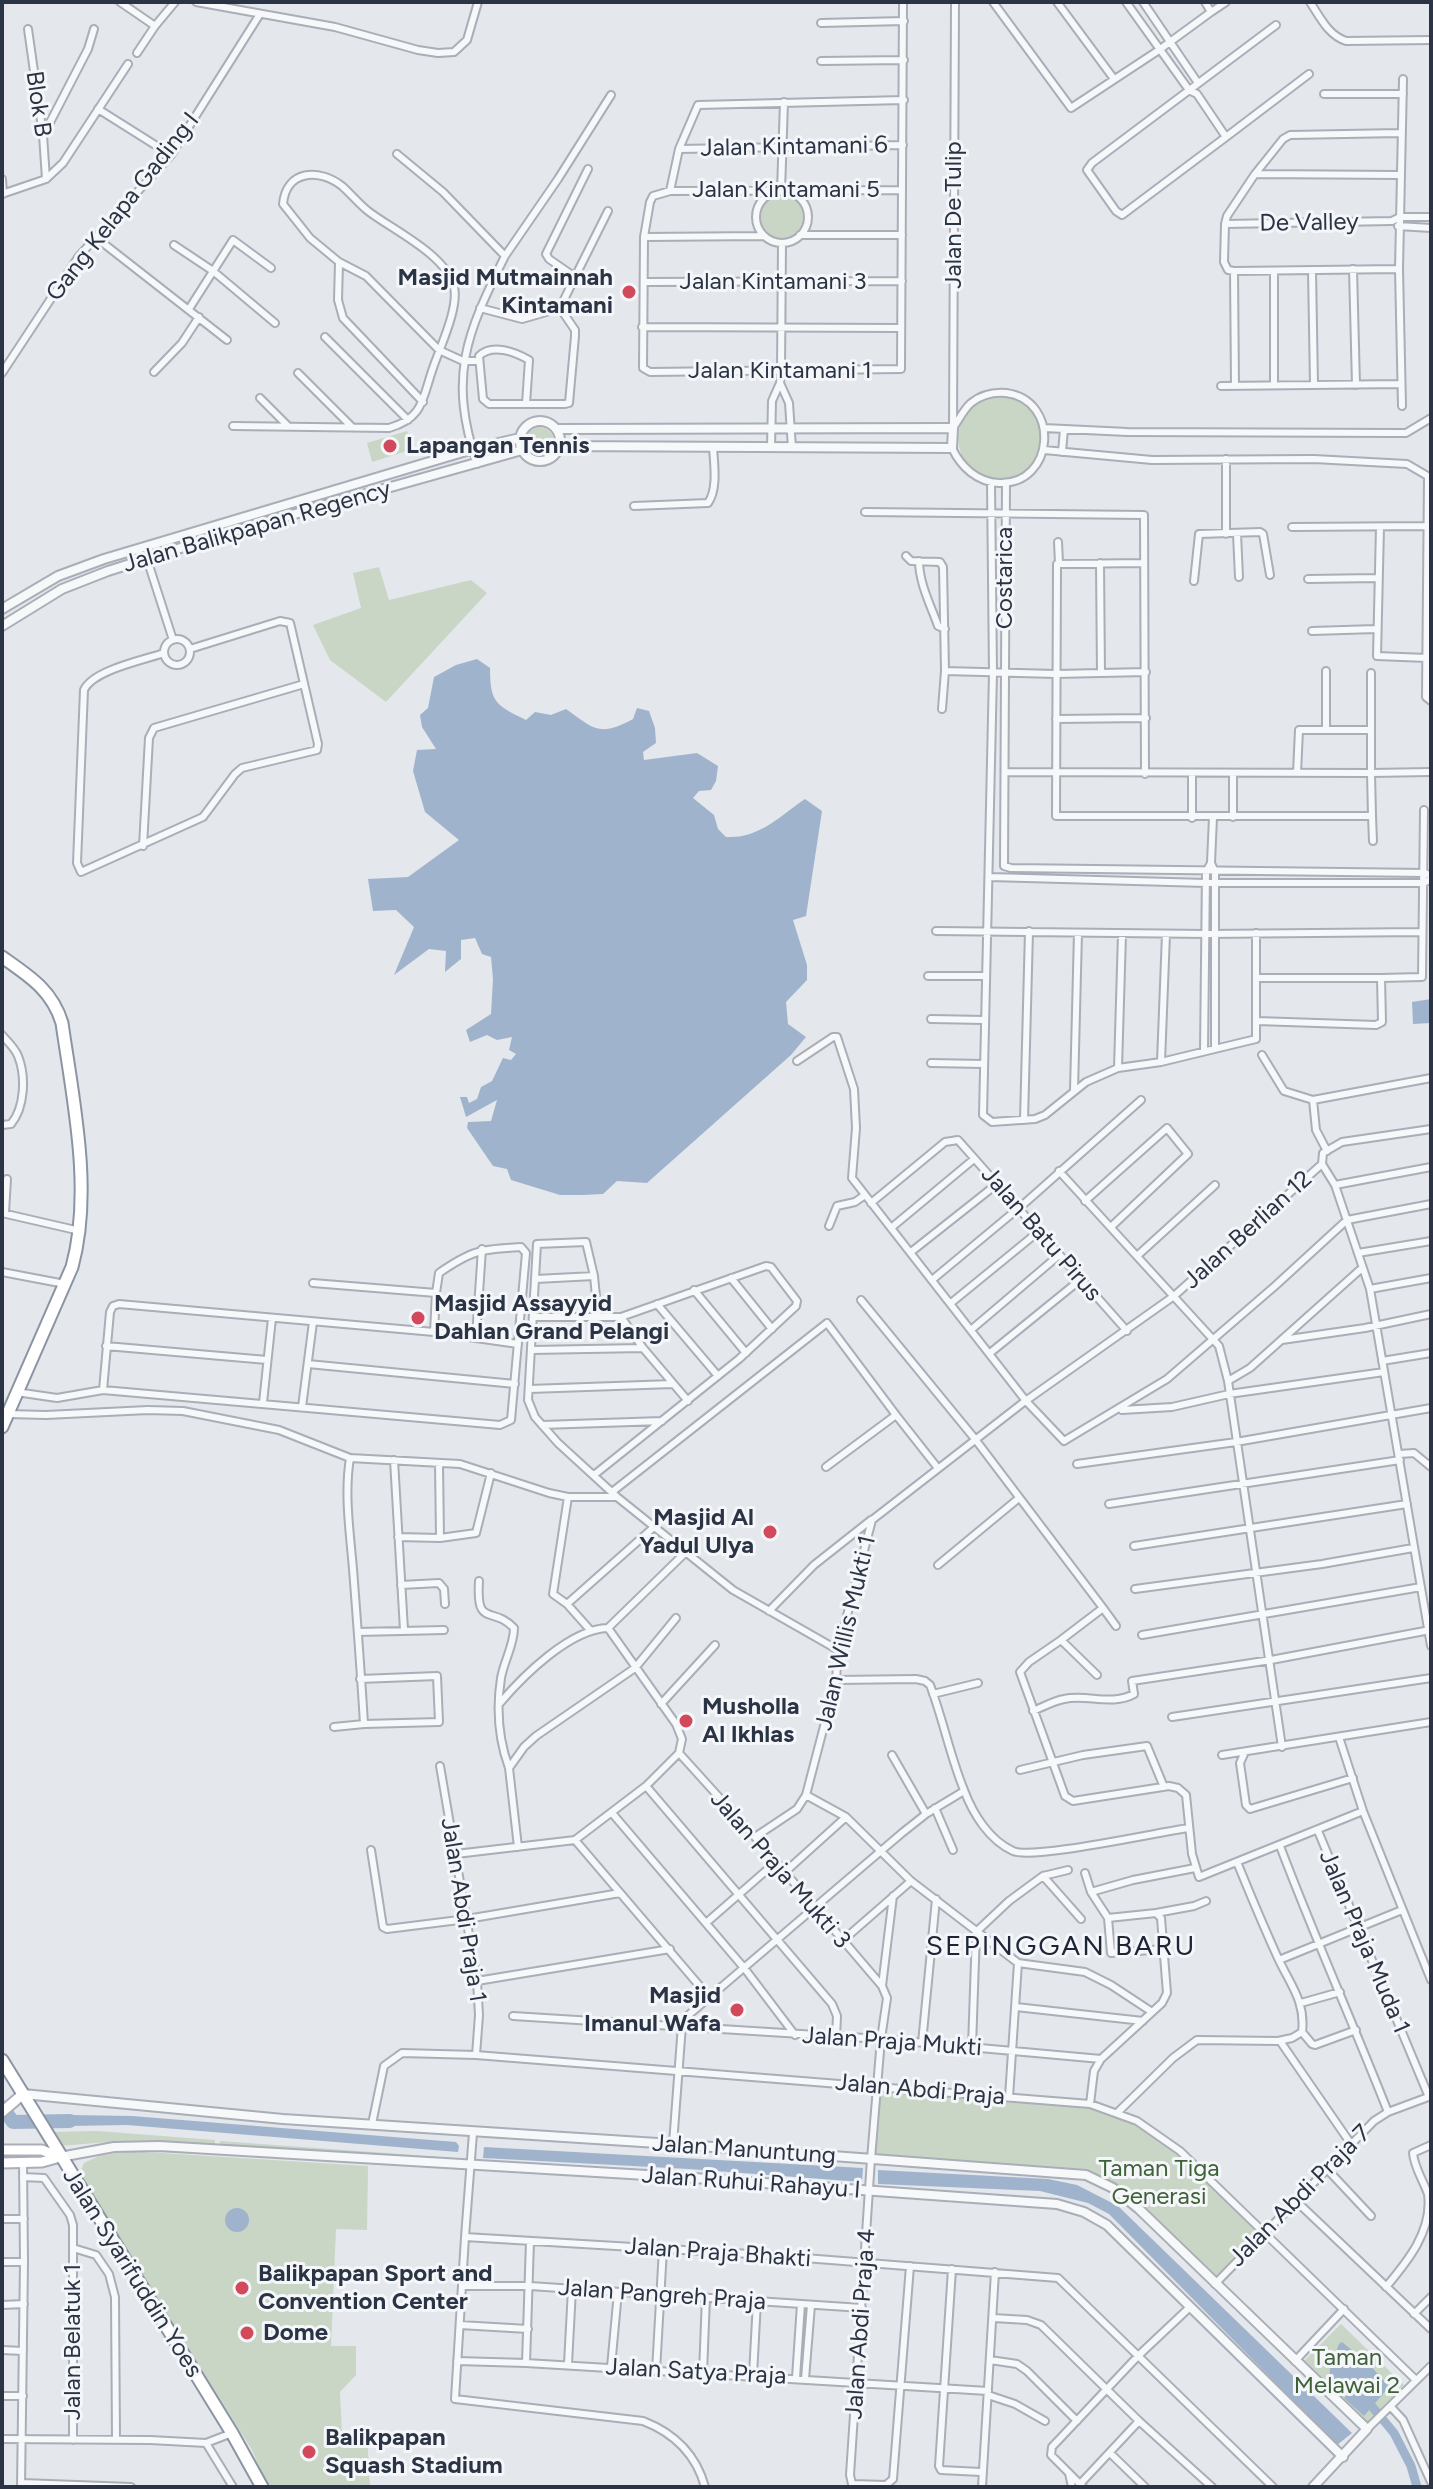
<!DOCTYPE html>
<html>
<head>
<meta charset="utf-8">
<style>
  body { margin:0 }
  #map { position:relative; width:1433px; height:2489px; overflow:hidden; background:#e4e7ec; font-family:Figtree,sans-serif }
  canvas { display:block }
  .frame { position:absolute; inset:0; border:4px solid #2b3445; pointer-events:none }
</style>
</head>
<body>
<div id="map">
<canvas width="1433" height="2489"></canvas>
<div class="frame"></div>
</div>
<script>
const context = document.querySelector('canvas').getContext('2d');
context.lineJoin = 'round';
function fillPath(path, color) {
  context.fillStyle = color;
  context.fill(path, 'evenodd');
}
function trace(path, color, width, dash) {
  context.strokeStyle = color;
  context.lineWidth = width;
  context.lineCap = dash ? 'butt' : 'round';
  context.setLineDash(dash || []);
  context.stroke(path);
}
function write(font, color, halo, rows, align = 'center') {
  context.font = font + ' Figtree,sans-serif';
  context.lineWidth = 6;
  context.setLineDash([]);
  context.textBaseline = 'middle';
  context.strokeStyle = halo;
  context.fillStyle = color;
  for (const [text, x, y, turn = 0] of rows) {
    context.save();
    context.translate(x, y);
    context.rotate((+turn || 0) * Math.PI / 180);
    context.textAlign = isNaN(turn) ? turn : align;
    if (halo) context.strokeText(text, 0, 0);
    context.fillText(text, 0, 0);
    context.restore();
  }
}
fillPath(new Path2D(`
  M758 216a23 23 0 1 1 46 0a23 23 0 1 1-46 0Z
  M958 438a42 42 0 1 1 84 0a42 42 0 1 1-84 0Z
  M524 442a15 15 0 1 1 30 0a15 15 0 1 1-30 0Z
  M407 431 413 449 372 462 367 443Z
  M379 567 389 600 471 580 487 593 386 702 330 660 313 625 361 608 353 573Z
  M880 2089 1093 2107 1139 2124 1181 2156 1258 2233 1210 2282 1116 2191 1092 2177 874 2157Z
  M97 2131 215 2140V2148L120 2141 60 2146 50 2132Z
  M220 2141 454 2158V2163L220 2149Z
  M129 2151 368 2166 367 2230 336 2229 331 2346H356V2375L340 2392 342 2434H367L370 2487H268L252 2450 79 2175 84 2163 99 2156Z
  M1341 2324 1404 2385 1361 2429 1298 2367Z`), '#c9d6c5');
fillPath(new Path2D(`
  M477 659 490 668C490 703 496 705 526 720L535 712 551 715 566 709C593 728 599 738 633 719L637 708 649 711 655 728 656 743 643 752 644 760 697 753 718 766 716 781 711 790 699 791 693 798 714 815 718 829 726 837C759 839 780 816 805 799L822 811 806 916 793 920 807 965V980L786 1002 788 1024 806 1037 791 1055 647 1183 617 1181 603 1194 583 1195H560L511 1180 507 1169 493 1166 467 1128 468 1122 491 1121 497 1100 466 1117 460 1097H467L469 1103 477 1099 481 1087 492 1081 503 1058 511 1060 516 1054 509 1050 512 1037 497 1040 487 1035 470 1042 466 1030 491 1014 493 979 491 957 482 954 475 938 461 940V959L445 972 446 951 429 949 394 975 414 927 396 910 373 911 368 879 408 877 459 840 425 812 413 771 417 750 436 749 422 727 420 715 428 708 434 677 456 665Z
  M1431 999V1023L1413 1024 1412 1002Z
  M71 2115 132 2116 456 2142 459 2146 458 2152 127 2125 70 2126Z
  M484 2147 863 2168 862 2182 689 2169 483 2158Z
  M878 2170 1048 2179 1077 2185 1118 2206 1352 2433 1337 2445 1109 2214 1088 2203 1040 2191 878 2184Z
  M225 2220a12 12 0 1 1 24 0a12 12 0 1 1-24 0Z
  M1342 2342 1370 2365 1389 2387 1364 2416 1344 2398 1354 2388 1350 2385 1340 2395 1329 2385 1330 2368 1339 2344Z`), '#9fb4cc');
trace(new Path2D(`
  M1365 2398 1394 2433 1411 2466 1417 2487`), '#9fb4cc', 9);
trace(new Path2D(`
  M2 2107 13 2122 70 2121`), '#9fb4cc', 14);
const minor = new Path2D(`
  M120 2 155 26
  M196 2 335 27 418 50 438 53 454 52 467 40 478 2
  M993 2 1071 108 1159 50 1211 12 1205 2
  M1057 2 1114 79
  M1126 2 1189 90 1197 94 1226 137 1309 74
  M1143 2 1198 83
  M1310 2C1320 17 1328 35 1346 41L1431 40
  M1211 12 1226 2
  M821 23 904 21
  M28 29 43 135 46 179
  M137 53 155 26 175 2
  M821 61 904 60
  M1324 94H1403
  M98 109 171 155
  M44 134 88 49 94 29
  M1226 137 1122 215 1116 211 1087 170 1092 163 1276 25
  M679 149 903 145
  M397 154 443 192 505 256 558 179 611 95
  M1255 174 1283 139 1290 135 1400 133
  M2 179 3 194
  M902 190 670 191 653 196 650 202 644 237 643 368 650 372 901 369 903 2
  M670 191 679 149 698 105 904 100
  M781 191 784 102
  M756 217a26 26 0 1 1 52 0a26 26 0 1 1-52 0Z
  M2 194 46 179 63 163 128 64
  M1225 224 1392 221 1400 217H1431
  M1398 226 1431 228
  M800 235H902
  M94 236 227 340
  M644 237 764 236
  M174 245 213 271 275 323
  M339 262 338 300 343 318 423 402
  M1353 269 1356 385
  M1399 269 1234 271 1228 270 1224 262 1225 224 1227 216 1255 174 1400 175
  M1312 270 1314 385
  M1234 271 1235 386
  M575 277 608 211
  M645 282 902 281
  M480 308 522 319 560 308 575 277 549 259 546 254 588 169
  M189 309 233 240 271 268
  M642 327 900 328
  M325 337 408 420
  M154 372 182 343 199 317
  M2 373 79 256 171 155 260 14
  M298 373 352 427
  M780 383 789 403 792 448
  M1274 384V271
  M1221 386 1401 384
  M260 398 287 425
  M526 404 529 360C515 352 492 343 479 356L483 399 489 404H565L569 403 575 336V330L560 308
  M1402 406 1399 269 1403 79
  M233 426 389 428C424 418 422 399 433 368 440 347 459 308 454 287 447 255 391 229 368 211 359 204 351 194 342 186 319 168 286 170 283 204L310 238 339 262 366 276 439 350 463 361H478
  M953 428 955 2
  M1044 428 1127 432 1398 433H1406L1431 418
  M771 448 772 401 780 383 781 372 782 243
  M952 448C961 467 977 482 999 483 1055 485 1061 400 1006 393 994 392 981 395 971 403 963 410 959 420 953 428
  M1044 450 1152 460 1314 459 1407 464 1431 478
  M1062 452 1064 429
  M1226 459V534
  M477 464C448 376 466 335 505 256
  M1428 478 1426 697 1431 701
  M991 482 993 673 983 1115 992 1122 1035 1119 1045 1115 1086 1082 1118 1068 1161 1062 1256 1039V933
  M1006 483 1004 866 1011 868 1425 873 1431 876
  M634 506 708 503C718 489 714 464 713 447
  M865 512 1144 515 1145 774
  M1292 527 1429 526
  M1380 527 1377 656 1427 658
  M1237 534 1239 577
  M1058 542 1059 563
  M906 556 911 561 940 562 943 567 945 671 1056 674 1146 672
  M147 559 173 640
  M919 561C919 583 931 606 938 626L945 629
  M1100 563 1101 673
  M1144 563 1057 564 1056 816H1372L1371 773 1431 772
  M1308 579 1377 578
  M1194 581 1199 534 1260 532 1263 534 1270 575
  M1312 631 1376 629
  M164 652a13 13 0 1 1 26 0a13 13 0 1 1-26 0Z
  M164 653C144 660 93 670 84 690L77 863 81 872 203 817 235 774 242 768 317 750 318 744 290 623 280 621 190 649
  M942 709 945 671
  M1056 719 1146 718
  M1326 728V671
  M1371 729V673
  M1006 772 1371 773V730H1299L1297 773
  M1233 773V817
  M1372 816 1373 841
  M1213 817 1211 863 1215 872V1049
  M1192 818V773
  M143 846 149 738 154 728 304 684
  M990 877 1206 883H1424L1431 879
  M936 931 1207 934 1422 932
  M928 976H985
  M1381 978 1422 977 1424 810
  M931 1019 984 1020
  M1257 1021 1376 1025 1382 1022 1381 978H1257
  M2 1035C7 1041 15 1048 18 1056 26 1076 25 1107 11 1124L2 1125
  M1204 1051 1206 872 1211 863
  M1262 1055 1284 1091 1313 1100
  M797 1061 833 1037H837L854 1089 856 1128 852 1178 1026 1401 1064 1441 1167 1379 1275 1286 1347 1220 1431 1204
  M1161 1062 1166 934
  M931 1063 984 1064
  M1118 1068 1122 934
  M1074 1090 1078 933
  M1024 1120 1029 931
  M1431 1129 1342 1142 1323 1153 1322 1164 1335 1185 1370 1289 1431 1646
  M1327 1151 1316 1130 1313 1100 1431 1078
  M1059 1171 1219 1346 1228 1381 1282 1747
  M1335 1185 1431 1167
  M1085 1201 1167 1128 1188 1154 1112 1226
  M871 1203 945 1142 958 1140 1127 1331
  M2 1213 80 1231
  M5 1213 7 1179
  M829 1226 837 1206 855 1202 865 1195
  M891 1228 974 1159
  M911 1252 997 1184
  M1358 1253 1431 1241
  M1137 1256 1215 1185
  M2 1272 65 1284
  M731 1278 772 1329
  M536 1279 594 1276
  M932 1280 1026 1202 1141 1100
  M1370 1289 1431 1278
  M694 1290 746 1353
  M861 1300 975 1439 1103 1608 1061 1640 1097 1675
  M951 1303 1038 1232
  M657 1304 718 1376
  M535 1317H621L643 1348 688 1401
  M598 1317 594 1276 586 1242 537 1244 528 1400 535 1417 558 1443 617 1497 733 1590 838 1650
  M972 1329 1058 1256
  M434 1332 436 1293
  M476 1337 482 1249
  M1282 1340 1365 1328 1431 1314
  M106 1346 267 1360
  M532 1350 643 1348
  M990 1353 1080 1280
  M1382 1361 1431 1353
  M308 1364 515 1384
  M1228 1381 1250 1368 1362 1268
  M529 1389 673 1384
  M103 1390 110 1312 113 1306 119 1304 434 1332 518 1344
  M16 1392 57 1398 103 1390 500 1425 511 1420 526 1253 521 1247C482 1249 472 1250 439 1273L436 1293 313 1283
  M263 1403 272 1318
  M302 1407 313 1322
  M1122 1410 1172 1407 1229 1394 1384 1372
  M8 1414 46 1415 148 1410 183 1411 279 1430 350 1458 460 1464 549 1493 568 1497H617
  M542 1425 662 1421
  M1399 1454 1414 1453 1431 1467
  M350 1458C344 1494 350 1533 353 1569 357 1621 361 1672 364 1724L439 1722 437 1676 360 1679
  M394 1460 404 1630
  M1077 1464 1236 1442 1431 1408
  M826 1467 896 1415 937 1467
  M594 1475 739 1359 796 1306 797 1301 771 1267 766 1266 621 1317
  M612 1492 827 1323 896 1415
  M568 1497 553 1594 567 1604 591 1631
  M1109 1504 1400 1460
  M398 1537 440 1538 439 1464
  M440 1538 476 1533 491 1473
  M1134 1546 1407 1504
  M938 1565 1019 1498
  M479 1581C476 1629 492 1605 514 1628 514 1645 504 1661 501 1678 496 1710 498 1738 509 1768
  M401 1585 439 1583 444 1589 445 1604
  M1135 1589 1322 1564 1413 1548
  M567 1604 654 1527
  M1103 1608 1116 1626
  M769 1611 814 1565 871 1520
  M358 1632 444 1630
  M1142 1635 1421 1587
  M1061 1640 1029 1662 1020 1672 1065 1796 1073 1801 1169 1786 1178 1788 1186 1795 1192 1854 1199 1877 1363 1811
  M836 1680 916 1679 925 1681 930 1685C943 1719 950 1756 964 1790 973 1814 989 1840 1013 1851 1033 1860 1158 1832 1189 1828
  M933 1694 978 1683
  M500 1703C523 1676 570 1629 608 1628L686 1552
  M661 1704 715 1645
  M1033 1711C1043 1707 1053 1701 1064 1699 1087 1694 1112 1706 1134 1694L1132 1681 1271 1660 1430 1630
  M1172 1717 1431 1678
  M334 1727 364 1724
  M1339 1737 1363 1811 1431 1980
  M1245 1752 1240 1763 1246 1805 1250 1809 1353 1778
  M679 1753 755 1837 882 1986
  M892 1755 926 1814
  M1222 1755 1431 1722
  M440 1766 477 1981 479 2015 476 2055
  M1020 1770 1083 1755 1147 1746 1164 1787
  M646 1786 832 2004 837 2016 836 2037
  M806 1795 846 1817 911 1881 1018 1963 1009 2097
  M935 1808 953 1850
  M612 1813 745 1969 795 2035
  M1318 1831 1429 2097
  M755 1837 797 1809 806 1795 836 1680 838 1650 872 1520 1024 1402 1174 1296 1322 1164
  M575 1840 709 1997
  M1280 1846C1314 1936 1353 2023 1388 2112
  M518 1847 509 1768 524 1747 536 1736 635 1668 676 1618
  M371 1850 383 1927 387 1929 467 1919 620 1893
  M456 1854 575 1840 646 1786 679 1753 682 1739 676 1724 608 1628
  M785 1872 846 1817
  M1085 1873 1091 1892
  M1043 1876 1068 1870
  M893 1896 882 1986 887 1998 881 2039 871 2159 850 2475 852 2484 886 2485 893 2479 910 2266
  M1156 1913 1194 1906 1206 1901
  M706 1923 776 1862
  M841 1942 911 1881
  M1164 1949 1111 1953 1108 1918 1091 1892 1133 1880 1195 1868
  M1279 1960 1402 1910
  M1018 1963 1085 1972 1111 1985 1152 2012
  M477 1981 670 1949
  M1301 2003 1340 1992
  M1016 2007 1143 2021
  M513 2016 881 2039 1101 2059
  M1302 2032 1312 2044 1315 2045 1356 2030
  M1280 2041 1351 2144
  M922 2043 936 1899
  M972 2047 976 1932 1009 1901 1043 1876 1081 1919
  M1090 2104 1094 2071 1101 2059 1162 2003 1167 1993 1161 1918 1156 1913 1108 1918
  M1117 2113 1173 2058 1197 2040 1278 2041 1292 2038 1302 2032C1306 2001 1289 1983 1277 1956 1263 1925 1250 1894 1237 1862
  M372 2124 384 2066 402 2053 476 2055 1090 2104 1137 2121 1180 2151 1416 2380
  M473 2133 465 2237 767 2255 1058 2278 1273 2487
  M673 2144 682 2025 685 2018 902 1833 926 1814 964 1791
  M1326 2168 1371 2216
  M23 2177 44 2178 70 2215 73 2225V2440
  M1295 2200 1431 2329
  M2 2219H24
  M465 2237 455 2399 643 2421C674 2433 696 2454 705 2487
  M530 2241 526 2363 988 2391
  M73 2248 96 2255 109 2274 115 2297 116 2439
  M2 2262H24
  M952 2269 939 2466 941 2470 981 2472
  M1215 2284 1374 2121 1388 2112 1431 2096
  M463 2286H530L862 2308
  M1386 2287C1407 2262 1433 2231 1428 2194 1423 2180 1414 2167 1413 2153L1431 2145
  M2 2305 24 2304
  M1414 2314 1431 2297
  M993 2318 1027 2320 1041 2325 1139 2421 1212 2487
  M460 2325 528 2329
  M2 2350 23 2351
  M990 2360 1017 2364 1027 2371 1077 2421
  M457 2361 526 2363
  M1295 2361 1344 2309
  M568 2364 572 2289
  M611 2367 618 2292
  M656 2371 663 2249
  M703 2373 706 2297
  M753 2375 757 2301
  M796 2378 801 2304
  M805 2379 811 2305
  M988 2395 1015 2404 1045 2421
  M2 2396H23
  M1391 2407 1403 2420 1431 2482
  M1367 2429 1431 2366
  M2 2439 150 2440 206 2443 232 2433
  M206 2443 233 2487
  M1110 2453 1145 2487
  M1069 2473 1072 2487
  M22 2483 131 2487
  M1080 2484 1139 2421
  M21 2487 24 2262 23 2163
  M982 2487 995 2272
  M1083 2487 1051 2455 1052 2447 1138 2356 1190 2307`);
const tertiary = new Path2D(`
  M520 441a20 20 0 1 1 40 0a20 20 0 1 1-40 0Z
  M557 429 953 428 952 448 560 446
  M2 609 58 576 104 559 473 449 520 438
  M2 626 62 589 108 571 231 532 522 450
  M23 2094 283 2119 673 2144 1086 2175 1113 2188 1139 2209 1367 2429 1313 2487
  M60 2157 114 2147 159 2146 680 2177 1057 2204 1084 2212 1107 2225 1343 2457`);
const secondary = new Path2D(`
  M2 2112 23 2094
  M2 2150H42L60 2157
  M2 2163 42 2162 60 2157`);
const trunk = new Path2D(`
  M2 957C29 976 52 990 62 1023 73 1100 93 1191 72 1267L2 1427
  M2 2060 232 2433 262 2487`);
trace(minor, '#a9aeb7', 10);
trace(tertiary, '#a9aeb7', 12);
trace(secondary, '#a9aeb7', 13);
trace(trunk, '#8b94a3', 15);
trace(minor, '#f7f8fa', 6);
trace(tertiary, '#f7f8fa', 8);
trace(secondary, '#fff', 9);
trace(trunk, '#fff', 11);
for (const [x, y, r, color] of [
  [629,292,8,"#d1495b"],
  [390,446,8,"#d1495b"],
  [418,1318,8,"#d1495b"],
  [770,1532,8,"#d1495b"],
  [686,1721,8,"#d1495b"],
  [737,2010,8,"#d1495b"],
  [242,2288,8,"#d1495b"],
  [247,2333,8,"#d1495b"],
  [309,2452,8,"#d1495b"]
]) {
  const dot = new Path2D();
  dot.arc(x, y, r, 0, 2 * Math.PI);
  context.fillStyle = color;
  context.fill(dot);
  trace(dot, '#f4f6f9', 3);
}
write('24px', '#2b3445', '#f4f6f9', [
  ["Blok B",38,104,82],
  ["Jalan Kintamani 6",794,147,-1],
  ["Jalan Kintamani 5",786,190],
  ["Gang Kelapa Gading I",123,207,-52],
  ["Jalan De Tulip",954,215,-90],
  ["De Valley",1309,223,-1],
  ["Jalan Kintamani 3",773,282],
  ["Jalan Kintamani 1",780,371],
  ["Jalan Balikpapan Regency",257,527,-16],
  ["Costarica",1005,578,-90],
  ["Jalan Berlian 12",1248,1230,-42],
  ["Jalan Batu Pirus",1041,1234,49],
  ["Jalan Willis Mukti 1",846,1633,-77],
  ["Jalan Praja Mukti 3",780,1870,49],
  ["Jalan Abdi Praja 1",463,1910,81],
  ["Jalan Praja Muda 1",1364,1942,67],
  ["Jalan Praja Mukti",892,2042,4],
  ["Jalan Abdi Praja",920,2090,5],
  ["Jalan Manuntung",744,2150,4],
  ["Jalan Ruhui Rahayu I",751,2183,4],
  ["Jalan Abdi Praja 7",1300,2196,-45],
  ["Jalan Praja Bhakti",718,2253,4],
  ["Jalan Syarifuddin Yoes",132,2273,58],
  ["Jalan Pangreh Praja",662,2295,4],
  ["Jalan Abdi Praja 4",861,2324,-86],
  ["Jalan Belatuk 1",73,2342,-90],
  ["Jalan Satya Praja",696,2372,3]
]);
write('bold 24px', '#2b3445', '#f4f6f9', [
  ["Masjid Mutmainnah",613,278,"right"],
  ["Kintamani",613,306,"right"],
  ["Lapangan Tennis",406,446],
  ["Masjid Assayyid",434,1304],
  ["Dahlan Grand Pelangi",434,1332],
  ["Masjid Al",754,1518,"right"],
  ["Yadul Ulya",754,1546,"right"],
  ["Musholla",702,1707],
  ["Al Ikhlas",702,1735],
  ["Masjid",721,1996,"right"],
  ["Imanul Wafa",721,2024,"right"],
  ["Balikpapan Sport and",258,2274],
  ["Convention Center",258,2302],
  ["Dome",263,2333],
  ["Balikpapan",325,2438],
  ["Squash Stadium",325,2466]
], 'left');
write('24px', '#3f6138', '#f4f6f9', [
  ["Taman Tiga",1159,2169],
  ["Generasi",1159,2197],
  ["Taman",1347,2358],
  ["Melawai 2",1347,2386]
]);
context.letterSpacing = '2px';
write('28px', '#1d2536', '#f4f6f9', [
  ["SEPINGGAN BARU",1061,1947]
]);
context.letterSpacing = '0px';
</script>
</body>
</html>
